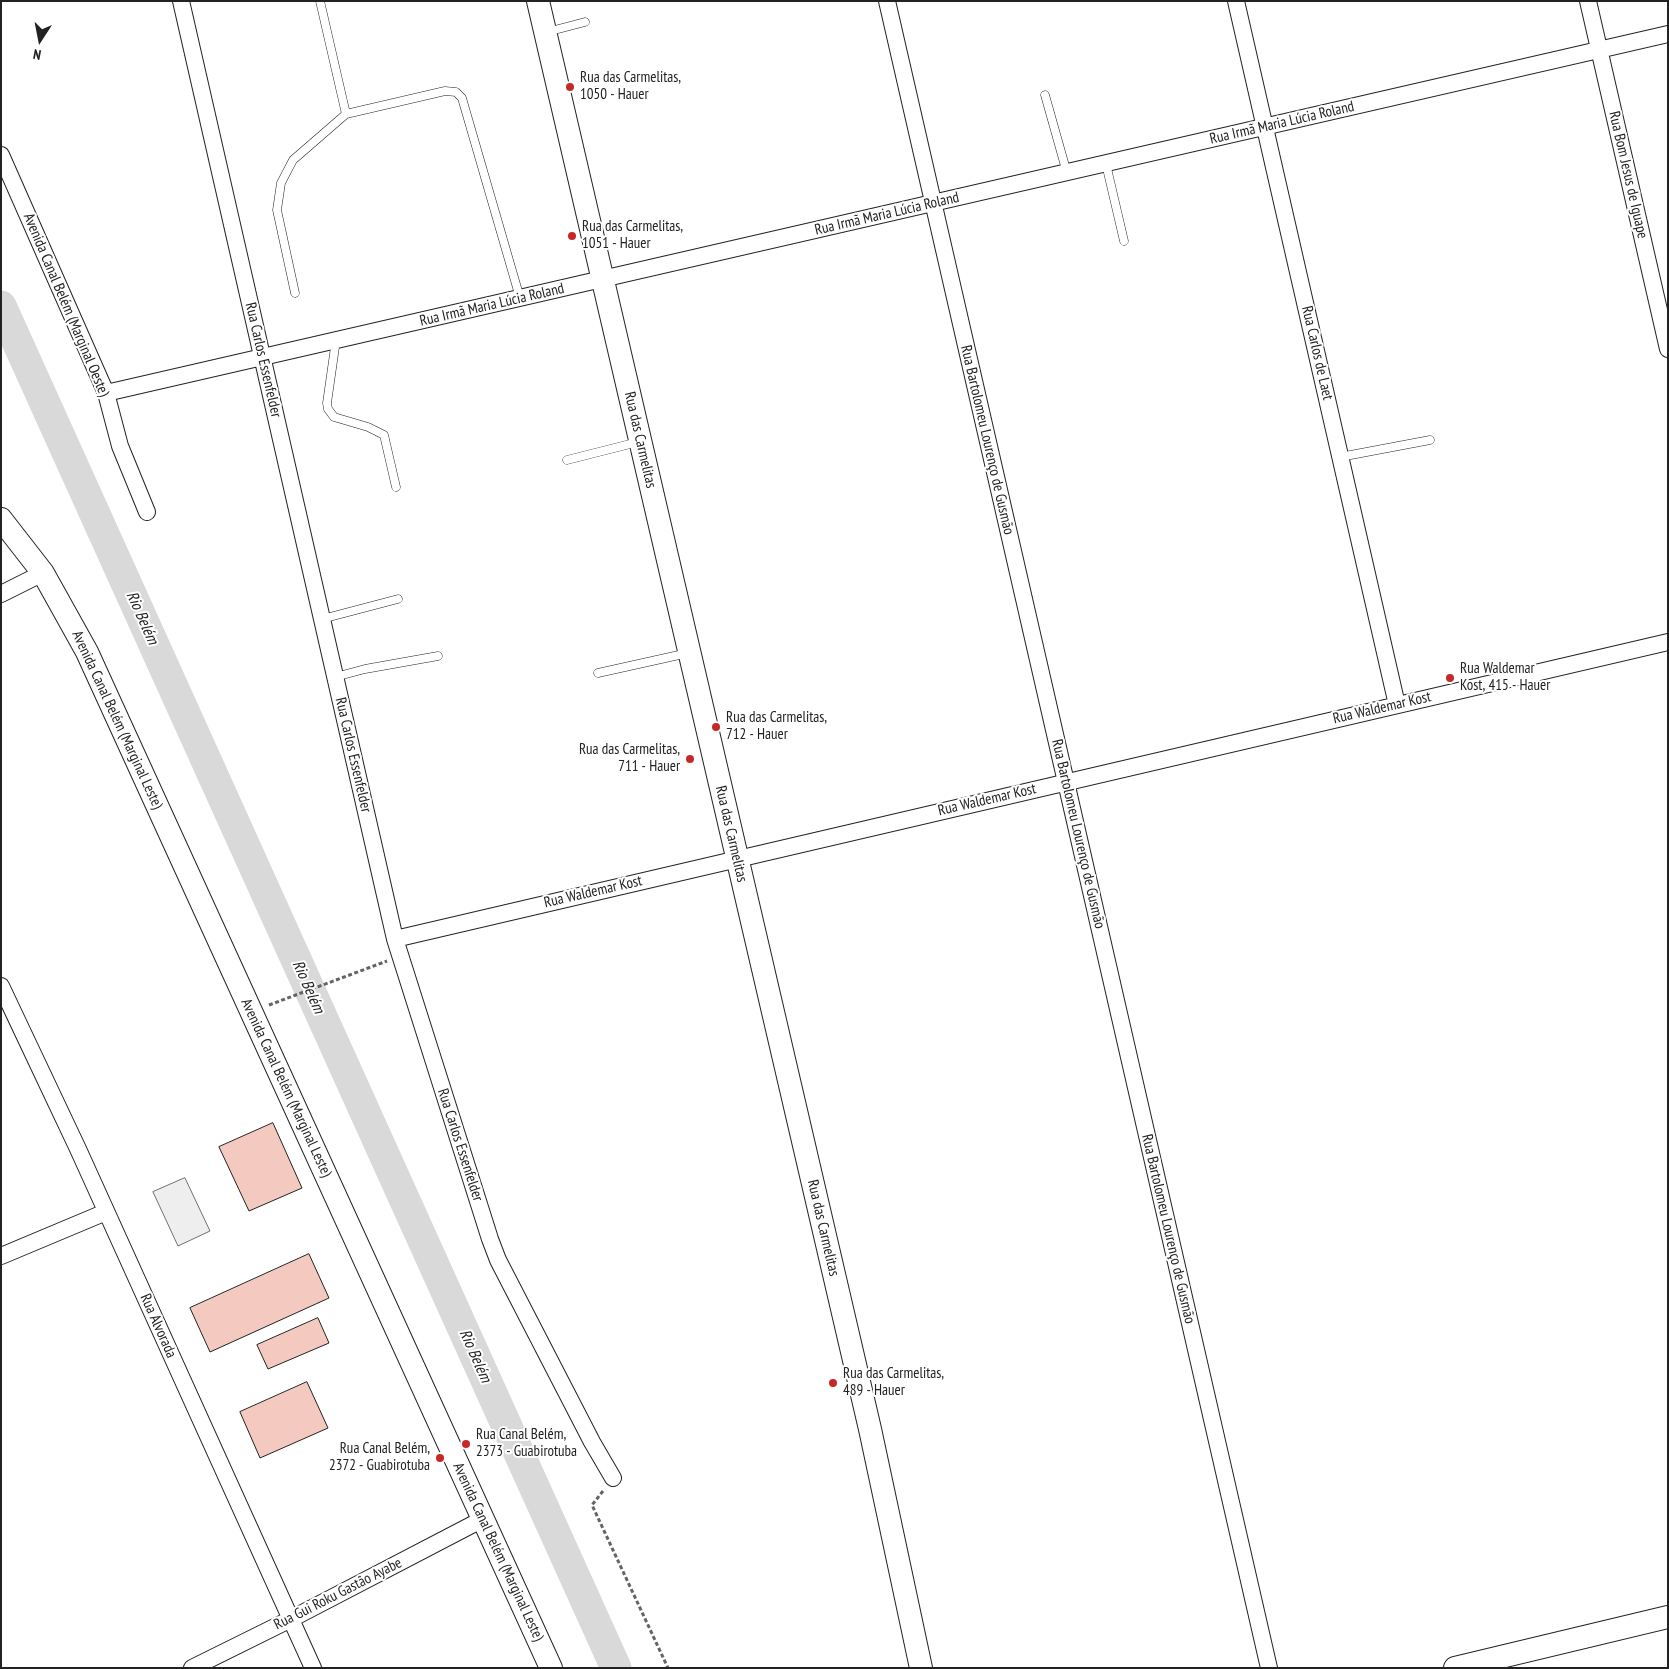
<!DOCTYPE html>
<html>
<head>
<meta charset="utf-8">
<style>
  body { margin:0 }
  #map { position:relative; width:1669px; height:1669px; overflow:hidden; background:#fff; font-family:"PT Sans Narrow",sans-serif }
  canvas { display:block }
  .frame { position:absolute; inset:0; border:2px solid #222; pointer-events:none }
  .north { position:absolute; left:15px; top:15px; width:50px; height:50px; -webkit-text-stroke:4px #fff; paint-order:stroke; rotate:191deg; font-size:14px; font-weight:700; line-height:20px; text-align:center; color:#222 }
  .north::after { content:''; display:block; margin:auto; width:18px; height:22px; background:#222; clip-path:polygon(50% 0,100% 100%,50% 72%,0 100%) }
</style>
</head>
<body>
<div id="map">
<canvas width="1669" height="1669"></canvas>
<div class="frame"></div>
<div class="north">N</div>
</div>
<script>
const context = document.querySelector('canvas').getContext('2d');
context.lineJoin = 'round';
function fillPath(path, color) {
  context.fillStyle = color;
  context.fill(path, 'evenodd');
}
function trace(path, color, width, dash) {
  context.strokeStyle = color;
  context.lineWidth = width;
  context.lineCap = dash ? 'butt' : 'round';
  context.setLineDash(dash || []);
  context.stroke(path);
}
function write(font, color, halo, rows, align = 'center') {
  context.font = font + ' "PT Sans Narrow",sans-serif';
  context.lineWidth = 4;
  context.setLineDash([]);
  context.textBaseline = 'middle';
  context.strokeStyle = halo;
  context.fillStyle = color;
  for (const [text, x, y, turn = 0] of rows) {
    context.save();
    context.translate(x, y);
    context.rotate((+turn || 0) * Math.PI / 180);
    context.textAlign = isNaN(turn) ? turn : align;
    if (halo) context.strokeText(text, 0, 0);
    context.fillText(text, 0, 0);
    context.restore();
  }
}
const green = new Path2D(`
  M185 1178 210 1231 178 1246 153 1192Z`);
fillPath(green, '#eee');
trace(green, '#6f6f6f', 1);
trace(new Path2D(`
  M1 306 616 1668`), '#d9d9d9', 31);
const building = new Path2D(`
  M273 1123 302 1188 249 1211 219 1147Z
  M309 1254 329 1298 210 1352 190 1308Z
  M318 1318 329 1343 268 1369 257 1345Z
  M307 1382 328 1428 260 1458 240 1412Z`);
fillPath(building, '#f3c9c0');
trace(building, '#222', 1);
const lane = new Path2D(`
  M320 1 346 114 445 91 456 92 462 98 520 298
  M547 32 585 22
  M1045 95 1067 173
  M1106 164 1124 241
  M295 293 277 210 281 183 293 160 346 114
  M336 340 327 403 328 409 334 417 368 427 384 435 396 487
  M1340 457 1430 440
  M567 460 638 442
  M322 619 398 599
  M598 673 688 653
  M335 677 365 669 438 656`);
const street = new Path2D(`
  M181 1 395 939 490 1239 498 1260 592 1442 613 1478
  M887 1 1269 1668
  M1236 1 1397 705
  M1588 1 1668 349
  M1 155 106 393 120 446 147 512
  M106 393 1668 34
  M1 594 43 573
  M395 939 1668 642
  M1 986 78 1149 313 1668
  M1 1256 106 1212
  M192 1668 291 1619 483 1519`);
const secondary = new Path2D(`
  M538 1 870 1429 921 1668
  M1 519 43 573 87 652 551 1668
  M1455 1668 1668 1617`);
trace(lane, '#222', 9);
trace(street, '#222', 18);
trace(secondary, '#222', 24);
trace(new Path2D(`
  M269 1005 387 961
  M603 1491 592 1505 668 1668`), '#646464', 3, [4, 2.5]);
trace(lane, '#fff', 8);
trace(street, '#fff', 16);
trace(secondary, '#fff', 22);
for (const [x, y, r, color] of [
  [570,87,5,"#c62828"],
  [572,236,5,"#c62828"],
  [1450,678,5,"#c62828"],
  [716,727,5,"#c62828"],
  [690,759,5,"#c62828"],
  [833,1383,5,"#c62828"],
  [466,1444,5,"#c62828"],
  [440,1458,5,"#c62828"]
]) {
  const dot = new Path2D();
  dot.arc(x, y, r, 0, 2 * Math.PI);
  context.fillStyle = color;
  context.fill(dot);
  trace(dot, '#fff', 2);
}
write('15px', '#222', '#fff', [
  ["Rua das Carmelitas,",580,78],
  ["1050 - Hauer",580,95],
  ["Rua das Carmelitas,",582,227],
  ["1051 - Hauer",582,244],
  ["Rua Waldemar",1460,669],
  ["Kost, 415 - Hauer",1460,686],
  ["Rua das Carmelitas,",726,718],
  ["712 - Hauer",726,735],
  ["Rua das Carmelitas,",680,750,"right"],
  ["711 - Hauer",680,767,"right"],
  ["Rua das Carmelitas,",843,1374],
  ["489 - Hauer",843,1391],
  ["Rua Canal Belém,",476,1435],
  ["2373 - Guabirotuba",476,1452],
  ["Rua Canal Belém,",430,1449,"right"],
  ["2372 - Guabirotuba",430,1466,"right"]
], 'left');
write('15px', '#222', '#fff', [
  ["Rua Irmã Maria Lúcia Roland",1282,123,-13],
  ["Rua Bom Jesus de Iguape",1628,175,77],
  ["Rua Irmã Maria Lúcia Roland",887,214,-13],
  ["Avenida Canal Belém (Marginal Oeste)",66,305,67],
  ["Rua Irmã Maria Lúcia Roland",492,305,-13],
  ["Rua Carlos de Laet",1317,353,77],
  ["Rua Carlos Essenfelder",263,360,77],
  ["Rua das Carmelitas",640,440,77],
  ["Rua Bartolomeu Lourenço de Gusmão",987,440,77],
  ["Rua Waldemar Kost",1382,708,-13],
  ["Avenida Canal Belém (Marginal Leste)",117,720,65],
  ["Rua Carlos Essenfelder",353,755,77],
  ["Rua Waldemar Kost",987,800,-13],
  ["Rua das Carmelitas",731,834,77],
  ["Rua Bartolomeu Lourenço de Gusmão",1078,834,77],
  ["Rua Waldemar Kost",593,892,-13],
  ["Avenida Canal Belém (Marginal Leste)",286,1088,65],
  ["Rua Carlos Essenfelder",460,1145,72],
  ["Rua das Carmelitas",823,1228,77],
  ["Rua Bartolomeu Lourenço de Gusmão",1168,1229,77],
  ["Rua Alvorada",158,1326,66],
  ["Avenida Canal Belém (Marginal Leste)",498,1552,65],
  ["Rua Gui Roku Gastão Ayabe",338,1594,-27]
]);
write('italic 16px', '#222', '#fff', [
  ["Rio Belém",142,618,66],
  ["Rio Belém",308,987,66],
  ["Rio Belém",475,1356,66]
]);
</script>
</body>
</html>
